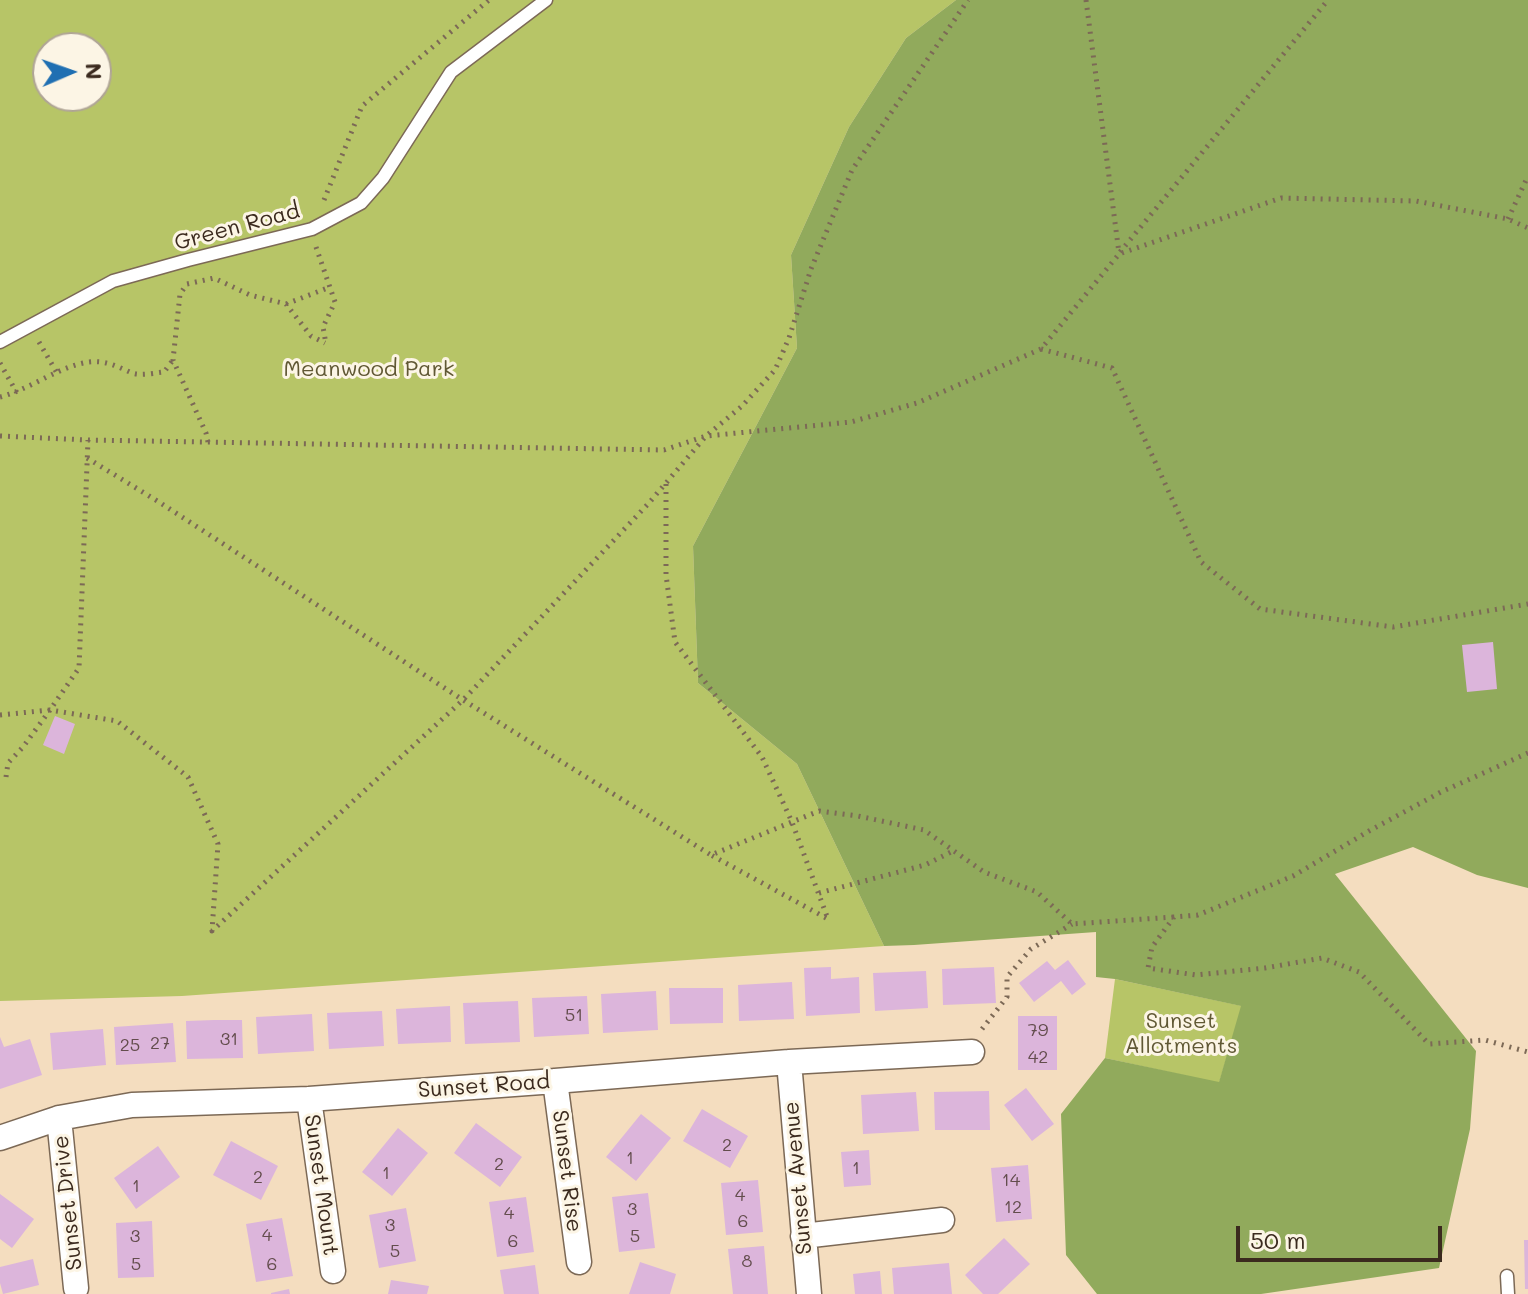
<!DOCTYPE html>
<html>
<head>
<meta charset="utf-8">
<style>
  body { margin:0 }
  #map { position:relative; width:1528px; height:1294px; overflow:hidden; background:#f4ddbf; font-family:Mali,sans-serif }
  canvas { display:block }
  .north { position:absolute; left:32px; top:32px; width:80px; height:80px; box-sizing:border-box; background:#fcf5e5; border:2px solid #afa495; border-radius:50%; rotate:88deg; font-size:22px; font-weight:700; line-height:32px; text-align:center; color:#3b2a1e }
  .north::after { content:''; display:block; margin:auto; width:28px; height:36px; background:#1f6fb2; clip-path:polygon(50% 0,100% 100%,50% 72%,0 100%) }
  .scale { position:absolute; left:1236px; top:1226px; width:206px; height:36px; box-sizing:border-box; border:4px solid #3b2a1e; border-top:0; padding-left:10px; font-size:24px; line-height:28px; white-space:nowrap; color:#3b2a1e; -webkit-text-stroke:6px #fcf5e5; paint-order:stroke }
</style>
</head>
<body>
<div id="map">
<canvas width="1528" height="1294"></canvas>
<div class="north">N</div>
<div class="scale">50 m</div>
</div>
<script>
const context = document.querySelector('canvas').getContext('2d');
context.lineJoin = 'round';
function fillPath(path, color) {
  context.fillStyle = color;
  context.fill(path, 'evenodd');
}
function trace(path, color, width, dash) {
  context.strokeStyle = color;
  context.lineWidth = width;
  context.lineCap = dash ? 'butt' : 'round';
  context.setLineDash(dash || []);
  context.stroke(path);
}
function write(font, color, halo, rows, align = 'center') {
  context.font = font + ' Mali,sans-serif';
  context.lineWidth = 6;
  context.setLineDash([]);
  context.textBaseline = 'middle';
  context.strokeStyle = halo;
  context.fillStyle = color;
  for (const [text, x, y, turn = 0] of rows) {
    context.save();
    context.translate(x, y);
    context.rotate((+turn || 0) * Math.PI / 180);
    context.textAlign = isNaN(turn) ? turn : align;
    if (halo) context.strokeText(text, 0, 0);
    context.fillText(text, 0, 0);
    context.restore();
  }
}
fillPath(new Path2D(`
  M0 0H956L906 38 849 127 791 255 797 348 693 546 698 683 797 764 884 946 182 996 0 1001ZM48 48H96V96H48Z
  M1115 979 1242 1006 1219 1083 1105 1058Z`), '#b7c567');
fillPath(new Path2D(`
  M956 0H1528V888L1477 875 1413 847 1335 874 1476 1051 1470 1129 1439 1268 1261 1294H1097L1066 1255 1061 1114 1105 1058 1219 1082 1241 1006 1115 979 1096 977V932L914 945 884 946 797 764 698 683 693 546 797 348 791 255 849 127 906 38Z`), '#91aa5c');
fillPath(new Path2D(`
  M1493 642 1497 689 1467 692 1462 645Z
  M55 716 75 724 64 754 43 745Z
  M1068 960 1086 984 1072 995 1061 981 1034 1002 1019 983 1047 961 1055 970Z
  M831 967V979L859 977 860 1013 806 1016 804 968Z
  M994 967 996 1003 943 1005 942 969Z
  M926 971 928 1008 875 1011 873 973Z
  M792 982 794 1019 739 1021 738 985Z
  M669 988H723V1023L670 1024Z
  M656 991 658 1030 603 1033 601 994Z
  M587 996 589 1034 534 1037 532 998Z
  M518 1001 520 1042 465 1044 463 1003Z
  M450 1006 451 1042 398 1044 396 1009Z
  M382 1011 384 1046 329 1049 327 1013Z
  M312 1014 314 1051 258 1054 256 1017Z
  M1018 1016H1057V1070H1018Z
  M214 1020H242L243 1058 187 1059 186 1021Z
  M173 1023 176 1062 116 1065 114 1027Z
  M103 1029 106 1065 53 1070 50 1033Z
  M0 1037 4 1047 30 1039 42 1075 0 1089Z
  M1026 1088 1054 1124 1032 1141 1004 1105Z
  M989 1091 990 1130H935L934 1092Z
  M916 1092 919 1131 863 1134 861 1095Z
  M702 1109 748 1136 730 1168 683 1141Z
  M641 1114 671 1138 636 1181 606 1157Z
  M476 1123 522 1157 500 1187 454 1153Z
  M398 1128 428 1153 392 1196 362 1172Z
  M231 1141 278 1166 261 1200 213 1175Z
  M158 1146 180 1177 136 1209 114 1178Z
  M869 1150 871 1185 844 1187 841 1152Z
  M1028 1165 1032 1219 996 1222 991 1168Z
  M758 1180 763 1232 726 1235 721 1183Z
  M648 1193 655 1248 619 1252 612 1197Z
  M0 1194 34 1219 12 1248 0 1239Z
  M526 1197 534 1252 497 1257 489 1202Z
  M406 1208 416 1261 379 1268 369 1215Z
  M282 1218 293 1276 256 1282 246 1224Z
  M152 1221 154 1277 118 1278 116 1223Z
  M1004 1238 1030 1264 998 1294H983L965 1275Z
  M1524 1240H1528V1289H1525Z
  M764 1246 768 1294H733L728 1249Z
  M33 1259 39 1285 3 1294 0 1283V1267Z
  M640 1262 676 1274 670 1294H629Z
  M949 1263 952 1294H894L892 1268Z
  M535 1265 539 1294H504L500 1270Z
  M880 1271 882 1294H855L853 1274Z
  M391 1280 429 1286 427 1294H388Z
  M289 1289 290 1294H271V1293Z`), '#dcb5db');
const service = new Path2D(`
  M0 342 113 281 188 260 312 229 361 203 383 178 451 72 546 0
  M1507 1276 1508 1294`);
const minor = new Path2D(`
  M789 1062 809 1294
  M555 1081 579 1262
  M309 1099 333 1271
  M59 1118 76 1288
  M0 1138 59 1118 132 1105 309 1099 555 1081 789 1062 972 1052
  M803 1236 942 1220`);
trace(service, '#7c6956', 15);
trace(minor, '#7c6956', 27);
trace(new Path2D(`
  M1086 0 1119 253
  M324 200 362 106 489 0
  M1508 219 1528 176
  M316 247 335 302 323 327 326 344
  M1120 252 1328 0
  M286 304 330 287
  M39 342 57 373
  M1041 349 1112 368 1201 562 1260 609 1393 627 1528 604
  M0 363 17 393
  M0 397C31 389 59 366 89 362 106 360 118 367 132 373 141 376 154 373 164 372L173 360
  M0 436 88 440 664 450 706 436 851 422 917 403 1041 349 1119 254 1281 198 1416 201 1508 219 1528 228
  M208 442 206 433 173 360 180 294 187 284 214 278 250 295 286 304 311 336 325 343
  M87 458 159 502 463 700 711 855 819 811 858 816 924 830 984 872 1037 892 1072 924 1174 917
  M666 484V575L675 642 762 757 792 822 828 919 711 855
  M0 715 50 710 79 668 88 440
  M1528 753 1441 792 1369 831 1293 876 1198 915 1174 917 1152 947 1148 968 1196 975 1265 968 1322 958 1359 972 1429 1044 1485 1040 1528 1052
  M6 777 8 763 23 747 50 710 117 721 188 777 218 844 212 931 463 700 648 504 706 436 742 406 775 370 789 338 811 269 852 170 968 0
  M819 893 925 865 953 851
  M982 1029 1007 997V977L1031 949 1072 924`), '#7c6956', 5, [2, 6]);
trace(service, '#fff', 12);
trace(minor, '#fff', 24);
write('18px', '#634d4d', null, [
  ["51",574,1015],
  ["79",1038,1030],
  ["31",229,1039],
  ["27",160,1043],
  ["25",130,1045],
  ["42",1038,1057],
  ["2",727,1145],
  ["1",630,1158],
  ["2",499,1164],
  ["1",856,1168],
  ["1",386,1173],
  ["2",258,1177],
  ["14",1011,1180],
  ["1",136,1186],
  ["4",740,1195],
  ["12",1013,1207],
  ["3",632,1209],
  ["4",509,1213],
  ["6",743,1221],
  ["3",390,1225],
  ["4",267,1235],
  ["3",135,1236],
  ["5",635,1236],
  ["6",513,1241],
  ["5",395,1251],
  ["8",747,1261],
  ["5",136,1264],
  ["6",272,1264]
]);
write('22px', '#3b2a1e', '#fcf5e5', [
  ["Green Road",237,227,-15],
  ["Sunset Road",484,1086,-4],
  ["Sunset Rise",567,1171,83],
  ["Sunset Avenue",798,1178,-95],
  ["Sunset Mount",321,1185,82],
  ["Sunset Drive",68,1203,-96]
]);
write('22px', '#605834', '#fcf5e5', [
  ["Meanwood Park",369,369],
  ["Sunset",1181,1021],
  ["Allotments",1181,1046]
]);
</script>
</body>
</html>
